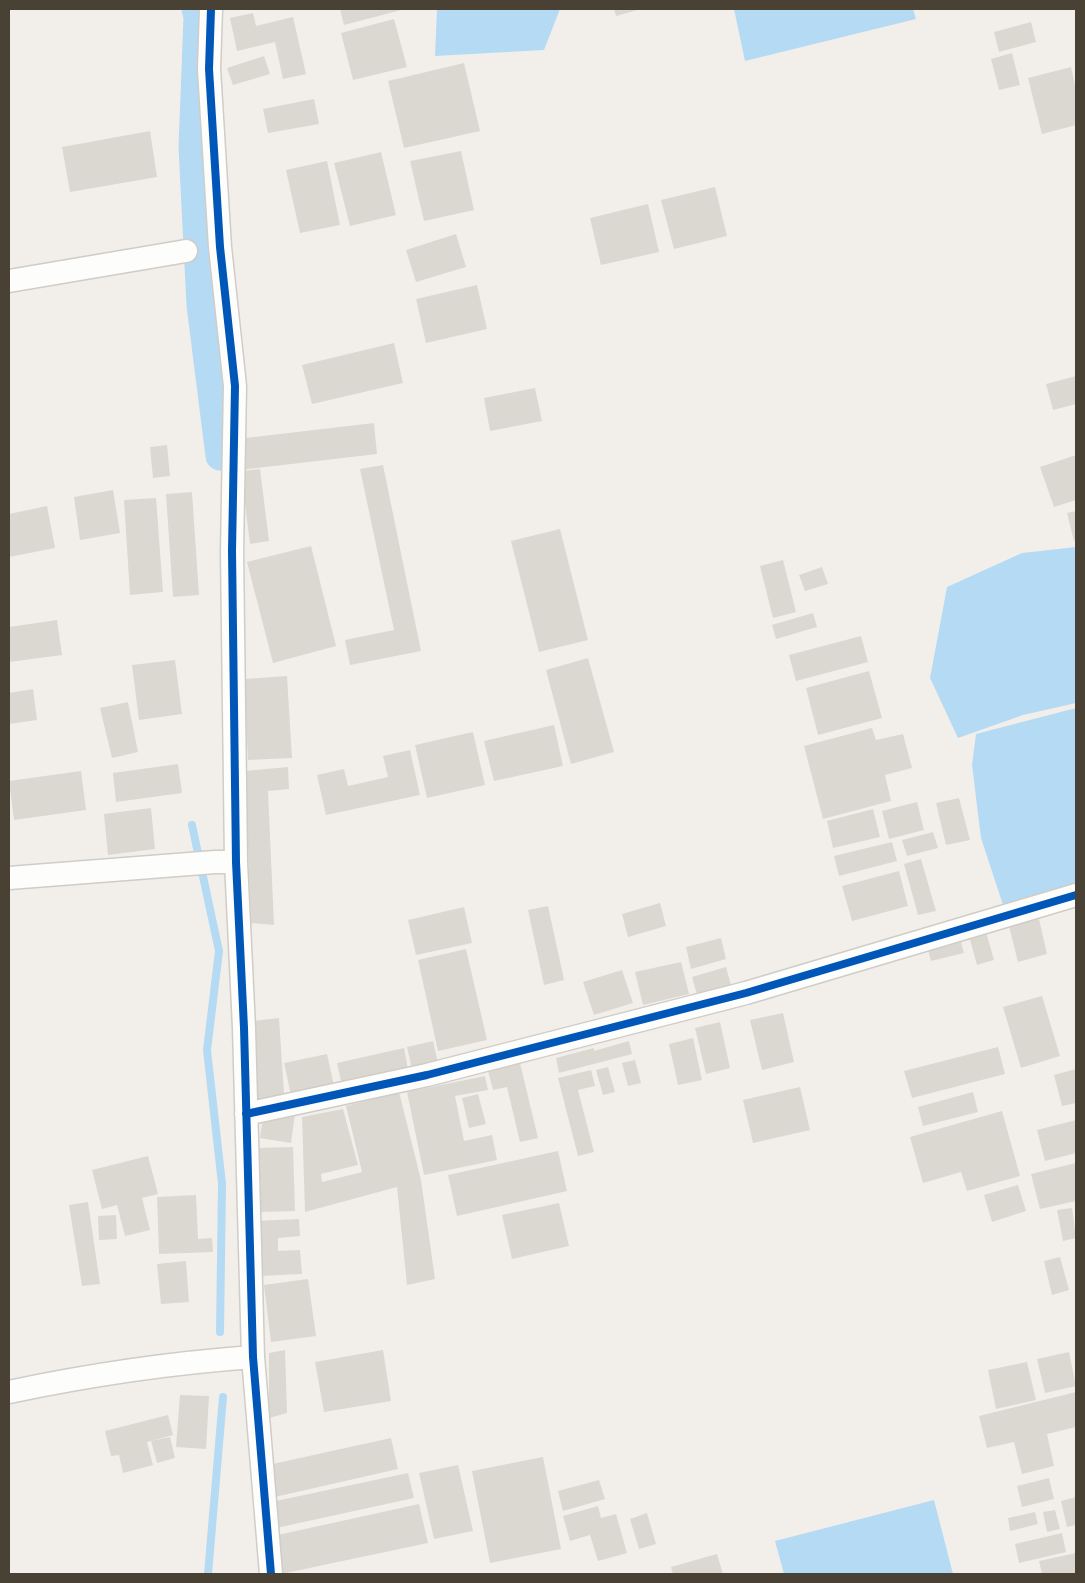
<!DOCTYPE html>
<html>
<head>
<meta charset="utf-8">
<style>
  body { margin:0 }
  #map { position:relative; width:1085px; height:1583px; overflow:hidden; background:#f2efea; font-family:"Noto Sans",sans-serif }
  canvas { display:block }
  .frame { position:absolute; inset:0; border:10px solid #484134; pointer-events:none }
</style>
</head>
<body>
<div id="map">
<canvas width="1085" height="1583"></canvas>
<div class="frame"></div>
</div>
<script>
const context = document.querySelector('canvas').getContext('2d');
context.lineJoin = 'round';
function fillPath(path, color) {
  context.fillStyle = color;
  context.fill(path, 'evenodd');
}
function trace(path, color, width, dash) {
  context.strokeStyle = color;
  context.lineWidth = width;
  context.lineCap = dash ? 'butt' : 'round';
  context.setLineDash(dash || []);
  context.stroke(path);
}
fillPath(new Path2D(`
  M437 9H560L544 50 435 56Z
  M734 9H913L916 19 745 61Z
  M1076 547V703L1023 715 958 738 930 678 947 587 1022 553Z
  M1076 708V890L1003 905 981 838 972 765 976 734Z
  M934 1500 953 1574H784L775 1541Z`), '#b5daf4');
trace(new Path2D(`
  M192 825 219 951 207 1050 222 1184 220 1332
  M208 1574 223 1397`), '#b5daf4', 8);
trace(new Path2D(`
  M196 9 198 17 193 147 201 305 220 456`), '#b5daf4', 29);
fillPath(new Path2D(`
  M340 9H405L344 25Z
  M614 9H641L616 16Z
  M253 13 256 26 293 17 306 74 283 79 275 42 237 51 230 18Z
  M394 19 407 67 353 80 341 33Z
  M1031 22 1036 42 999 52 994 32Z
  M1012 53 1020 85 999 90 991 59Z
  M264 56 270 74 233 85 227 68Z
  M464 63 480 131 404 148 388 81Z
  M1071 67 1076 89V125L1042 134 1028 78Z
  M314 99 319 124 268 133 263 109Z
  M150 131 157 177 70 192 62 147Z
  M461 151 474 210 424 221 410 161Z
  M381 152 396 215 350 226 334 163Z
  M327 161 340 225 300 233 286 170Z
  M715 187 727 236 674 249 661 200Z
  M648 204 659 252 601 265 590 218Z
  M456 234 466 267 416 282 406 250Z
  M477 285 487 329 426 343 416 299Z
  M394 343 403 383 312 404 302 365Z
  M1076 376V404L1053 410 1046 384Z
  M535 388 542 421 490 431 484 398Z
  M374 423 377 454 240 470 237 439Z
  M167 445 170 476 153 478 150 447Z
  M1076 455V500L1054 507 1040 467Z
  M383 465 421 651 350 665 345 640 394 630 360 469Z
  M260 469 269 541 250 544 241 471Z
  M113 490 120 533 80 540 74 497Z
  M192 492 199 595 173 597 166 494Z
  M156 498 163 592 130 595 124 500Z
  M47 506 55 548 9 557V514Z
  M1076 511V540L1074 541 1067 513Z
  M560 529 588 640 539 652 511 541Z
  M311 546 336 646 273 663 247 562Z
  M783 560 796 612 773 618 760 566Z
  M822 567 828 584 805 591 799 575Z
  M813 613 817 627 776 639 772 625Z
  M57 620 62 655 9 662V627Z
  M861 636 868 662 796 681 789 655Z
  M588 658 614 752 571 764 546 670Z
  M175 660 182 714 139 720 132 665Z
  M869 671 882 718 818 735 806 688Z
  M287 676 292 758 248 760 244 679Z
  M33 689 37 720 9 724V693Z
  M128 702 138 752 112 758 100 708Z
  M554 725 563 766 494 781 484 741Z
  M872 728 876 740 903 734 912 768 885 775 891 801 823 819 804 746Z
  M473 732 485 785 427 798 415 745Z
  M410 750 420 795 326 815 317 775 344 769 348 786 388 777 383 756Z
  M178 764 182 793 116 802 113 773Z
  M288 767 289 789 268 791 274 925 251 923 245 771Z
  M81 771 86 810 14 820 9 781Z
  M959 798 970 840 946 845 936 803Z
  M917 802 924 830 889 839 882 811Z
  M151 808 155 849 108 855 104 814Z
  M873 809 880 837 833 848 827 821Z
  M933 832 938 848 907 856 902 840Z
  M892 842 897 861 839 876 834 856Z
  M921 859 936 911 918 915 904 864Z
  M899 871 908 906 852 921 842 886Z
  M660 903 666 926 628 937 622 914Z
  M548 906 564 980 544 985 528 910Z
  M464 907 472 943 416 955 408 920Z
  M1039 919 1047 954 1018 962 1009 926Z
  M986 932 994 960 977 965 969 936Z
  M721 938 726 959 691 969 686 947Z
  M960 939 964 953 931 961 927 946Z
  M466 949 487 1040 438 1051 418 960Z
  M681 962 689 994 643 1005 635 972Z
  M726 967 731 985 697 995 692 977Z
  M622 970 633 1003 594 1015 583 982Z
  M1042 996 1060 1056 1021 1068 1003 1007Z
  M783 1013 794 1062 762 1070 750 1020Z
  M279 1018 284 1094 256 1100 253 1021Z
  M720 1022 730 1068 706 1074 695 1028Z
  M693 1038 702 1080 678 1085 669 1044Z
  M433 1041 439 1068 413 1074 407 1047Z
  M629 1041 632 1054 559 1073 556 1058 594 1048V1051Z
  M998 1047 1005 1074 912 1098 904 1071Z
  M404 1048 409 1075 343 1090 337 1063Z
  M327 1054 334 1086 291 1095 284 1063Z
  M635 1060 641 1083 628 1086 622 1063Z
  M520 1063 538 1138 520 1142 507 1087 493 1090 488 1071Z
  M608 1067 615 1092 603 1095 596 1070Z
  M1076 1069V1103L1062 1106 1054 1075Z
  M591 1070 595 1086 578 1090 594 1152 578 1156 558 1078Z
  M485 1076 488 1090 455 1096 464 1141 492 1135 497 1160 424 1175 407 1092Z
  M800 1087 810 1130 753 1143 743 1100Z
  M399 1092 421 1180 435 1279 407 1285 397 1187 305 1212 302 1117 343 1109 358 1165 321 1174 322 1182 362 1172 346 1106Z
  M973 1092 978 1112 923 1126 918 1107Z
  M478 1094 486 1124 469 1128 462 1098Z
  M264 1110 295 1114 291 1143 260 1138Z
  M1002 1111 1020 1176 967 1191 961 1172 923 1183 910 1137Z
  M1076 1120V1153L1045 1161 1037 1130Z
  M293 1147 295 1211 259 1212 257 1148Z
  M558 1151 567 1191 457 1216 448 1175Z
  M148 1156 158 1194 142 1198 150 1230 125 1236 117 1205 102 1209 92 1170Z
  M1076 1163V1201L1040 1209 1031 1174Z
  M1018 1185 1026 1211 992 1222 984 1195Z
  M196 1195 198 1239 212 1238 213 1252 159 1254 157 1197Z
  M88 1202 100 1284 82 1286 69 1205Z
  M559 1203 569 1246 512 1259 502 1215Z
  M1072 1208 1076 1238 1063 1241 1057 1210Z
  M116 1215 117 1239 99 1240 98 1216Z
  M299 1219 300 1236 278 1238V1251L300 1250 302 1274 259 1276 256 1221Z
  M1060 1257 1069 1290 1052 1295 1044 1261Z
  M186 1261 189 1302 161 1304 157 1264Z
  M308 1279 316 1336 271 1342 264 1285Z
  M285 1350 287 1413 269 1418V1353Z
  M383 1350 391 1401 324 1412 315 1362Z
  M1069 1352 1076 1386 1045 1393 1037 1359Z
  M1027 1362 1036 1400 996 1409 988 1370Z
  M1076 1392V1427L1047 1434 1054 1466 1022 1474 1014 1442 987 1448 979 1416Z
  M180 1395 209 1396 206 1449 176 1447Z
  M168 1415 173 1435 147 1442 153 1465 123 1473 119 1455 111 1456 105 1431Z
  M170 1437 175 1458 157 1463 151 1441Z
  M391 1438 398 1469 275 1497 268 1465Z
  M543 1457 561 1549 490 1563 472 1471Z
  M458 1465 473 1531 434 1539 419 1473Z
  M408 1473 414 1498 276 1528 271 1502Z
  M1049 1478 1054 1499 1022 1507 1017 1486Z
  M599 1480 605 1499 563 1511 558 1491Z
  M1076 1497V1525L1067 1527 1061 1501Z
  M419 1504 428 1543 281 1574 273 1536Z
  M598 1506 601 1518 616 1514 627 1553 598 1561 590 1535 570 1541 563 1516Z
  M1055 1510 1060 1529 1047 1532 1043 1512Z
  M1035 1512 1038 1524 1010 1531 1008 1518Z
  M647 1513 656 1544 639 1549 630 1519Z
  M1062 1533 1066 1552 1019 1563 1015 1544Z
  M1076 1553V1574H1042L1039 1561Z
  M717 1554 723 1574H673L671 1567Z`), '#dbd8d2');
const street = new Path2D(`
  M211 9 209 69 220 247 235 386 232 551 236 862 244 1028 253 1357 271 1574
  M9 281 186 251
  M9 878 215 862H236
  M246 1114 427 1075 746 993 1076 895
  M9 1392C89 1375 171 1363 253 1357`);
trace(street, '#d0ccc7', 25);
trace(street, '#fdfdfc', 22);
trace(new Path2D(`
  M211 9 209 69 220 247 235 386 232 551 236 862 244 1028 253 1357 271 1574
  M246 1114 427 1075 746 993 1076 895`), '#0057b8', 8);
</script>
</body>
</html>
